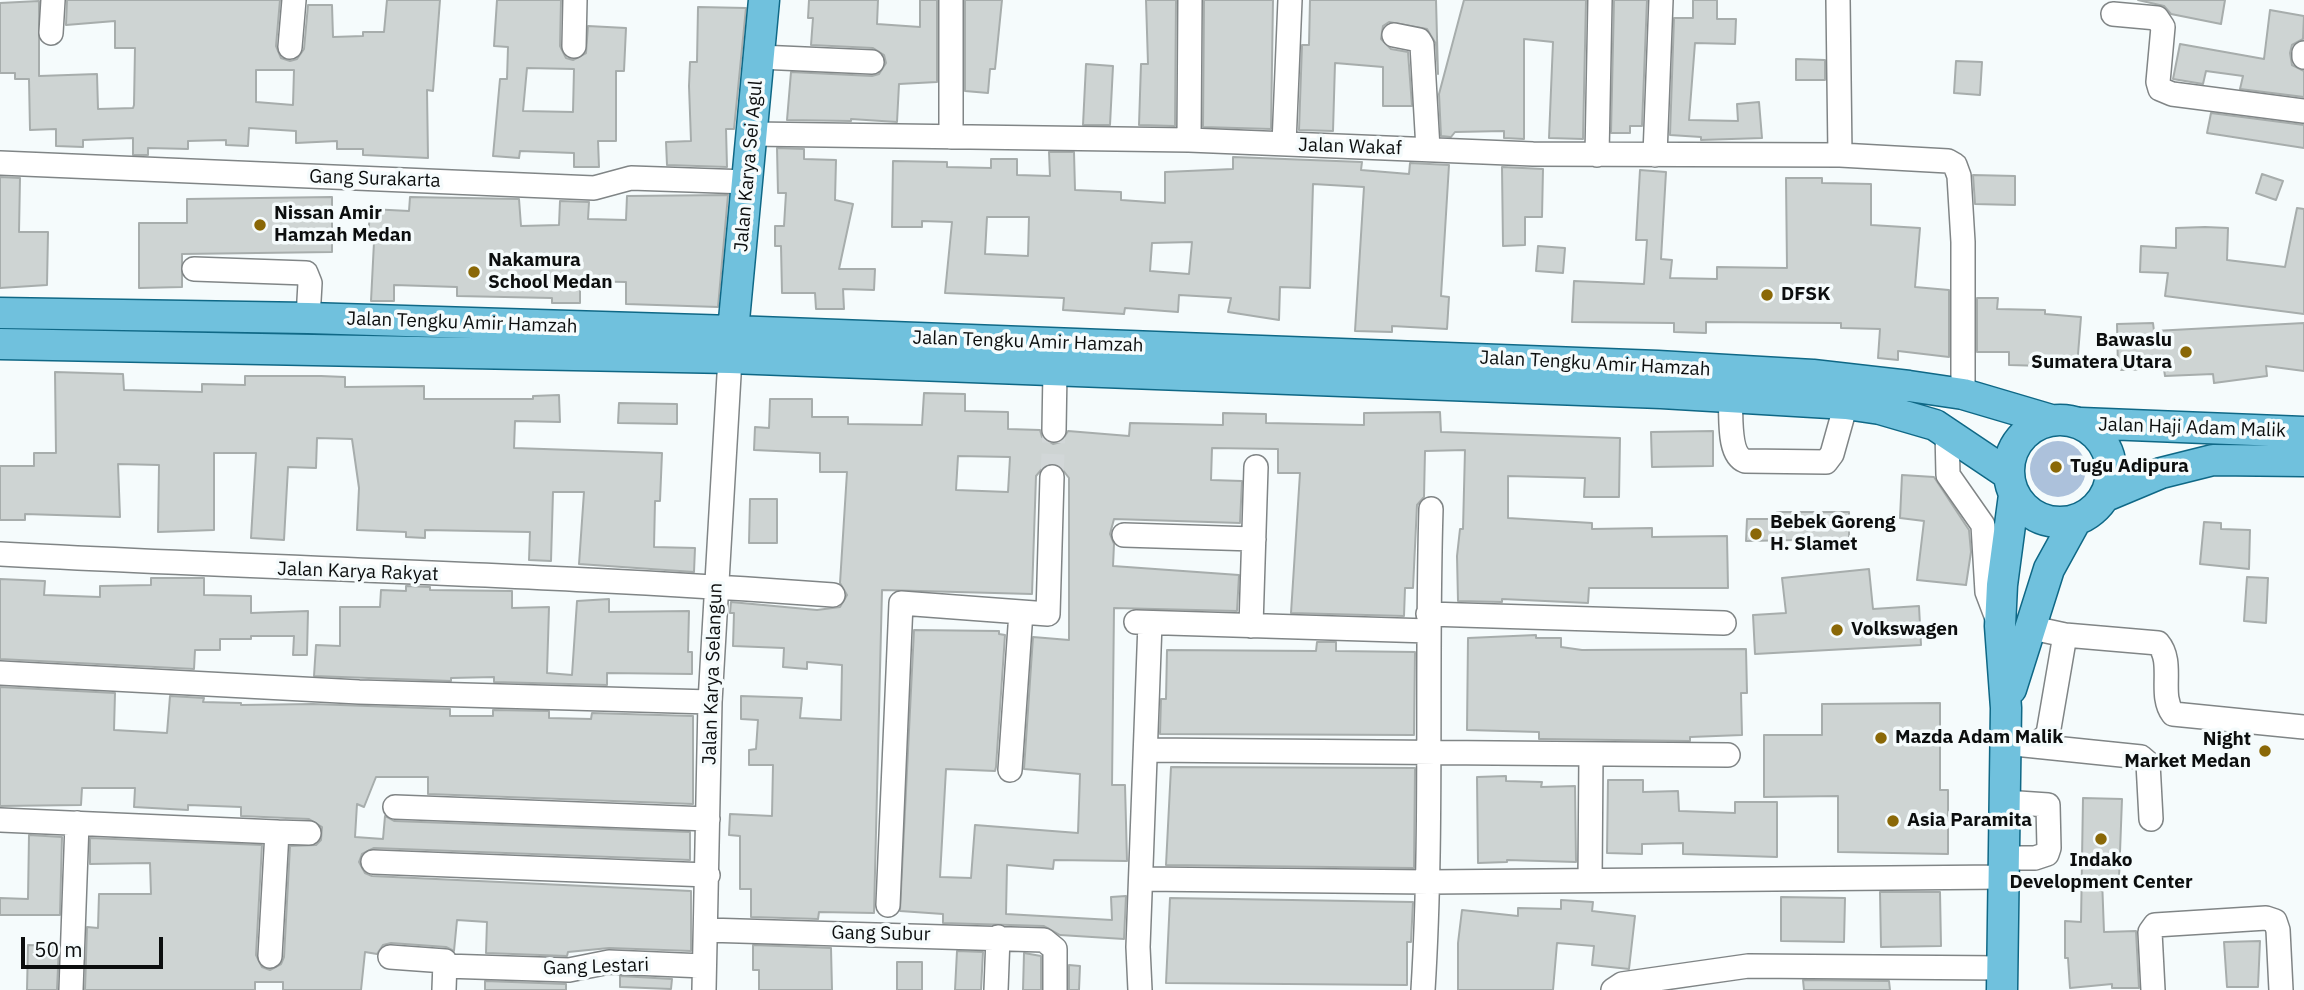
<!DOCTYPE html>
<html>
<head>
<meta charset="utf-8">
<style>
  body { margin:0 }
  #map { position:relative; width:2304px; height:990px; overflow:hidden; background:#f5fbfc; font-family:"IBM Plex Sans",sans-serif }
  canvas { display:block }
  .scale { position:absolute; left:21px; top:937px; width:142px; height:32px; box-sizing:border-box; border:4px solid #0c0e0e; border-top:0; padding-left:9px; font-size:21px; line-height:24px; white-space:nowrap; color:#0c0e0e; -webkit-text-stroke:5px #f5fbfc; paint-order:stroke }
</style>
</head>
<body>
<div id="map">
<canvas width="2304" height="990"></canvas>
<div class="scale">50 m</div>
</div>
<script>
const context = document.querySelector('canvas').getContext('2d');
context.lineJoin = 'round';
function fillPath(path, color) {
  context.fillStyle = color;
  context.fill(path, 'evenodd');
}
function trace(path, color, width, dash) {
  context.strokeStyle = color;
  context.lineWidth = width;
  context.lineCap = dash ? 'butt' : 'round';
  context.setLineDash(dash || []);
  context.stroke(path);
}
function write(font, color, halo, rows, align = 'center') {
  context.font = font + ' "IBM Plex Sans",sans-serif';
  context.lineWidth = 7;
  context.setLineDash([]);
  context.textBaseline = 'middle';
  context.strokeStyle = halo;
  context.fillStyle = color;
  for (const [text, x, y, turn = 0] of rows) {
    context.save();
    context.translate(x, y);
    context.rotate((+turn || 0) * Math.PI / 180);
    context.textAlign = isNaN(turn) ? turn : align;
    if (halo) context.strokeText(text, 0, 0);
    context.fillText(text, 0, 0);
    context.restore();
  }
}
fillPath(new Path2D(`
  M2030 469a28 28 0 1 1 56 0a28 28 0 1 1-56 0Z`), '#acc1db');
const building = new Path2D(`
  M67 0H280L276 46 281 58 290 61 297 59 304 49 308 5H332L333 37 363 36V32H384L387 0H440L433 91 427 90 428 158 363 155V149H337V141L296 143V131L249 128 248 146 226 145V140L188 141V149L148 148V155H133V138L83 140V147L56 146V129L30 130 29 79H15V73H0V3L39 1V76L97 74 98 109 133 108 134 105 135 48H115V21L66 25ZM256 70H294L293 105 256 102Z
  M497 0H561L560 46 566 58 573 60 586 53 588 26 626 28 624 71H616V141H598L599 167H574V153L520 151 519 158 493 156 500 79H507L508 47 494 46ZM527 68 574 69 573 112 523 111Z
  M809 0H878L877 24 920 27V0H937V82L899 84 897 122 851 119V121L787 120 791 72 872 76 879 74 886 63 884 55 873 48 811 45 813 18H808Z
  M965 0H1002L995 69H990L988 93 965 91Z
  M1146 0H1176L1175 126 1139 125 1141 64H1148Z
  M1204 0H1273L1271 129 1203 127Z
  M1310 0H1436L1438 74 1436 44 1427 29 1389 22 1383 26 1381 39 1391 49 1408 52 1412 106H1383V67L1335 63 1333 131 1299 130 1302 45H1309Z
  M1464 0H1586L1583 139 1549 138 1553 42 1524 39V139L1504 138V131L1455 132 1451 137 1441 136 1439 94Z
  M1614 0H1647L1642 126H1630V133H1611Z
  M1693 0H1717V19H1736L1735 44 1695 43 1689 120 1738 121 1737 104 1759 102 1762 138 1701 140V137L1670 135 1674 18H1693Z
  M2138 0H2225L2221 24 2171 14 2164 6Z
  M698 7 746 8 734 129H726L727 167 667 165 666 142 691 141 689 86 690 62H697Z
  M2270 10 2304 16 2303 39 2292 45 2290 53 2292 65 2304 71V97L2240 89 2243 76 2206 71 2203 84 2173 79 2180 44 2264 59Z
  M1796 59 1825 60V80H1796Z
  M1956 61 1982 62 1980 95 1954 93Z
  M1086 64 1113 66 1110 125H1083Z
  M2211 113 2304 125V148L2207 133Z
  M777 148 804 149V159L836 160 835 200 853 204 839 269H875L874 290 843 289 844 309H816L815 293H782L781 246H775V226H784L786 193H778Z
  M1049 152H1074L1075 190 1121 192V200L1165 203V172L1233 169V157L1362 162 1361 170 1409 174 1410 163 1449 165 1441 296 1449 297 1447 329 1392 326V332L1355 331 1364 187 1313 184 1310 288 1280 287 1279 320 1228 312 1231 298 1179 295 1178 312 1125 308 1124 314 1063 310 1064 298 945 293 952 222 922 221V227H892L893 161 947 162V167L991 168V159H1017V175L1050 176ZM987 217H1029L1028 256 985 254ZM1192 242 1189 274 1150 271 1152 243Z
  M1502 167 1543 169 1542 217H1525V245L1503 246Z
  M1640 170 1666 172 1661 259 1672 260 1670 278 1717 279V267L1787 268 1786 178H1822V183L1871 184V225L1920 228 1915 287 1949 290V357L1898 351V360L1878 358 1880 329 1841 328V323L1706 322V333L1674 332V323L1572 322 1574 281 1644 284 1647 240H1636Z
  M2262 174 2283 181 2276 200 2256 193Z
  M1973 175 2015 176V205L1975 204Z
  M0 177 20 178 19 232H48L47 285 0 288Z
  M728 195 718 307 626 304V282L580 281V303H552V298L457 296V287L394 285V301H371L374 242H368L370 209 409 211 410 197 519 199 521 226 559 225 560 201 589 202 588 219 626 220 627 196Z
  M332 197V252L182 254V287L139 288V223H187V199Z
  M2297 208 2304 209V314L2165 296 2168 273 2140 272 2141 246 2176 248V228L2205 227 2228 228 2227 260 2285 267Z
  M1538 246 1565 248 1563 273 1536 271Z
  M1977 298H1998L1997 309 2045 310V314L2081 317 2077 367 2009 365V352H1977Z
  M2153 323 2154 331 2304 323V371L2266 366 2267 376 2214 383 2213 374 2165 376 2164 369 2118 370 2117 324Z
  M55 372 123 374 124 390 202 392V384L245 385V376H321L345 377V387L424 386V399H533V396L559 395 560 422 515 421 514 448 662 453 660 501H655L654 547 695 548 694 572 579 564 584 492H553L551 561 529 560 530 532 425 530V538L406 537V532L357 530 359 488 352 439 317 438 316 468 288 467 284 540 251 538 256 453H214V530L158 532 159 465 118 464 120 517 25 514V520H0V466H34V453H56Z
  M924 393 965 394V411L1008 412V429L1040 430 1042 437 1053 444 1061 442 1068 431 1129 436 1130 423 1223 425V413L1266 414V423L1364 425V413L1440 412 1441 432 1620 438 1619 497H1584L1585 478 1508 476V518L1592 523V529L1652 528V537L1727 536 1728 588H1589L1588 603 1502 599V602L1458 601 1457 556 1460 529H1463L1465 450 1425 451 1424 497 1417 505 1413 588H1405L1404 616 1291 613 1300 473H1278V449L1212 448 1211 480 1242 481 1240 523 1114 519 1110 534 1114 544 1113 566 1239 575 1237 611 1114 608 1112 785H1125L1127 861 1054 860 1053 869 1007 865 1006 914 1112 920 1111 897 1126 896 1124 939 1060 935 1044 926 943 923V914L900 911 914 630 999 631V634L1005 635 996 767 995 771 946 769 940 877 971 878 975 825 1078 833 1080 774 1024 769 1033 637 1069 640V478L1059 465 1046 464 1036 476 1032 594 882 590 874 913 819 912 818 919 751 917V889H740V836L729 835 730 814 772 816 773 765H749V750L756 749 758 720 741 719V696L802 698 800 718 841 720 842 665 807 662V669L783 667 784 648 733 646 734 613H730L731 602 817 610 840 607 847 595 840 583 847 472H820V453L754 450 755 427 769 428 770 399H812V417H848V424L922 425ZM958 456 1010 457 1008 492 956 490Z
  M619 403 677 404V424L618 423Z
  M1713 431V466L1652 467 1651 432Z
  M1902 475 1934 477 1969 530 1971 552 1966 585 1917 580 1924 521 1900 518Z
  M750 499H777V543H749Z
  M1777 512H1849V539L1746 541 1747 519H1777Z
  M2204 522 2221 523V529L2250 530 2249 569 2200 564Z
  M1869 569 1873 609 1919 606 1921 645 1755 654 1753 615 1786 613 1782 578Z
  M2247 577 2268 578 2266 623 2244 621Z
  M151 578H204V595L251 596V613L308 611 307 655H293L294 636H251V639H220V650H195L194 669 0 659V579L45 581 44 595 100 597V586L151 585Z
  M406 586 430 587V590L512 591V608L549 607 547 673 572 675 577 601 609 599V612L689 611 688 652H692V674L607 673V685L494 682V677L451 678V681L314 676 316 645 340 646V607H380L381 590 406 591Z
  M1536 635V638H1561V647L1582 650 1746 649 1747 693H1741L1742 735 1690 737V741L1542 739H1539V732L1467 730 1468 638Z
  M1317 642H1336V651L1415 652 1414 735 1160 734 1161 699H1166L1167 650 1316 651Z
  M0 687 115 693 114 730 167 733 170 696 204 698 203 702 241 703V705L313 704 450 709V716H493V710L549 711V718L591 719 592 713 693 716V804L428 794V777H376L364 807 357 804 355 837 383 839 385 816 394 821 690 832V860L374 848 362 854 359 862 365 873 372 876 691 891V951L609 948 568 952 567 956 486 953 487 922 457 920 454 951 446 947 391 943 383 945 377 954 365 952 361 990H283V982H255V990H85L87 927 98 928 99 894H151L150 863 90 864V838L262 845 256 955 262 967 270 970 281 964 284 957 290 846 316 845 321 840 322 827 309 819 241 816V807L188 805V810L134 807 135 788H82L81 805 0 806Z
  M1940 703V790H1948V854L1838 852V796L1764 797V735H1822V704Z
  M1171 767 1415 768 1414 868 1166 865Z
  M1506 776V781L1542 782 1541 787 1575 786 1576 862 1507 860V862L1478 863 1477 777Z
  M1608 780H1643V792L1678 791 1679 811 1735 813V802H1777V857L1683 854V843L1642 844V854L1607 853Z
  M2083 798 2122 799 2119 879H2102L2104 932 2136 931 2139 988H2112V984L2070 988 2068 958H2065V921L2081 922Z
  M29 835 62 837 60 915H0V898L28 899Z
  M1880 892H1940L1941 946 1881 947Z
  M1781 897 1845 898 1844 942 1781 941Z
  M1170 898 1413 902 1411 942H1407V985L1166 983Z
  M1561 900 1593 902 1592 911 1635 916 1629 969 1592 965 1594 946 1557 943 1553 990H1458V943L1462 910 1518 916V908L1561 909Z
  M2260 941 2258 987H2227L2224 942Z
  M28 945 59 946 57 990H27Z
  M753 945 831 948 832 990H759V970H753Z
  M957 951 983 952 981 990H955Z
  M1024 953 1041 956V990H1023Z
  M897 962H922V990H897Z
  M1069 965 1080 966 1079 990H1069Z
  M620 976 672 979 671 989 620 987Z
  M1803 980 1889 981 1890 990H1804Z
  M485 981 566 984V990H485Z`);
fillPath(building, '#ced4d3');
trace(building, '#a7adac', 2);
trace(new Path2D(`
  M1052 477 1054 430`), '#d2d7d8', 23, [23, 11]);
const minor = new Path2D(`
  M951 0V137
  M1838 0 1840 155
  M2113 14 2157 18 2163 27 2158 82 2160 89 2172 94 2304 111
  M51 33 53 0
  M1394 35 1419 40 1422 45 1428 149
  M574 46 575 0
  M290 47 294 0
  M2304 53V57
  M759 57 872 62
  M752 134 1189 140 1533 154 1840 155 1948 161 1955 165 1959 176 1963 242V394
  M1189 140 1190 0
  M1284 144 1290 0
  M1597 155 1600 0
  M1655 155 1661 0
  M0 163 594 188 631 178 748 182
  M194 269 306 273 310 283 308 318
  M1730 398C1732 414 1727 454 1745 461L1826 462 1832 454 1846 404
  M1054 430 1055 371
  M1947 431 1948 475 1983 525 1987 592 1998 621
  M1124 535 1254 539
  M0 554C277 569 556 574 833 595
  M1428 614 1724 623
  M1136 622 1429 631
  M1251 626 1256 467
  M2028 627 2065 635 2158 643C2175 663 2158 694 2173 714L2304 727
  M0 673 359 692 710 702
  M2005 743 2141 757 2148 763 2151 819
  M2035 746 2048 734 2065 635
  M1147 750 1728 755
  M1010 770 1021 612
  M395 807 708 819
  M0 820 277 832
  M2004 858H2035L2047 854 2049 848 2048 805 2004 802
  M373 862 708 875
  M1142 879 1429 882 2004 877
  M1590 880 1591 754
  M888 905 901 603 1048 614 1052 477
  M706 930 1044 940 1055 949V990
  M270 956 277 832 309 833
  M390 957 445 961 444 990
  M445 966 569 970 609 962 704 966
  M71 990 77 823
  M704 990 710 702 730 358
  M996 990 998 937
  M1140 990 1138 947 1150 623
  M1423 990C1433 829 1426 669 1431 509
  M1613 990 1622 984 1748 966 2002 968
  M2153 990 2150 932 2155 925 2266 918 2275 921 2278 930 2281 990`);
const major = new Path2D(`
  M0 313 308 318 733 331 1658 366 1813 375 1909 386 1963 394 2051 420
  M733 331 764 0
  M0 344 730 358 1661 393 1846 404 1880 409 1935 425 2008 474
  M2009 471a51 51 0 1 1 102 0a51 51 0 1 1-102 0Z
  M2081 423 2304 432
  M2106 496 2161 473 2213 460 2304 461
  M2011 689 2049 569 2076 520
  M2002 990 2006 708 2000 626 2002 585 2014 495`);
trace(minor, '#808586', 26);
trace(major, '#0f6886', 33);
trace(minor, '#fff', 23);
trace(major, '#70c1dd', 30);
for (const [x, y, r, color] of [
  [260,225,7,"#8a6807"],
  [474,272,7,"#8a6807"],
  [1767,295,7,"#8a6807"],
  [2186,352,7,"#8a6807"],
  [2056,467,7,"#8a6807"],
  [1756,534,7,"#8a6807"],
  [1837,630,7,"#8a6807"],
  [1881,738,7,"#8a6807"],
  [2265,751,7,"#8a6807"],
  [1893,821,7,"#8a6807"],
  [2101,839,7,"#8a6807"]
]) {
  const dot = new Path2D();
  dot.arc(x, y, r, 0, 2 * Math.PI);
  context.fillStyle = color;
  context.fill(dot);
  trace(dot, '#f5fbfc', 2.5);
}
write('19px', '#0c0e0e', '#f5fbfc', [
  ["Jalan Wakaf",1350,147,2],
  ["Jalan Karya Sei Agul",749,166,-85],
  ["Gang Surakarta",375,179,2],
  ["Jalan Tengku Amir Hamzah",462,323,2],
  ["Jalan Tengku Amir Hamzah",1028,342,2],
  ["Jalan Tengku Amir Hamzah",1595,364,3],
  ["Jalan Haji Adam Malik",2192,428,2],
  ["Jalan Karya Rakyat",358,572,2],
  ["Jalan Karya Selangun",713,674,-88],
  ["Gang Subur",881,934,1],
  ["Gang Lestari",596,967,-2]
]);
write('bold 19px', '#0c0e0e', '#f5fbfc', [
  ["Nissan Amir",274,214],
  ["Hamzah Medan",274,236],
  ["Nakamura",488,261],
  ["School Medan",488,283],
  ["DFSK",1781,295],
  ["Bawaslu",2172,341,"right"],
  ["Sumatera Utara",2172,363,"right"],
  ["Tugu Adipura",2070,467],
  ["Bebek Goreng",1770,523],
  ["H. Slamet",1770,545],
  ["Volkswagen",1851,630],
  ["Mazda Adam Malik",1895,738],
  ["Night",2251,740,"right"],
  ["Market Medan",2251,762,"right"],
  ["Asia Paramita",1907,821],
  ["Indako",2101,861,"center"],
  ["Development Center",2101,883,"center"]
], 'left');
</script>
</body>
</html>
